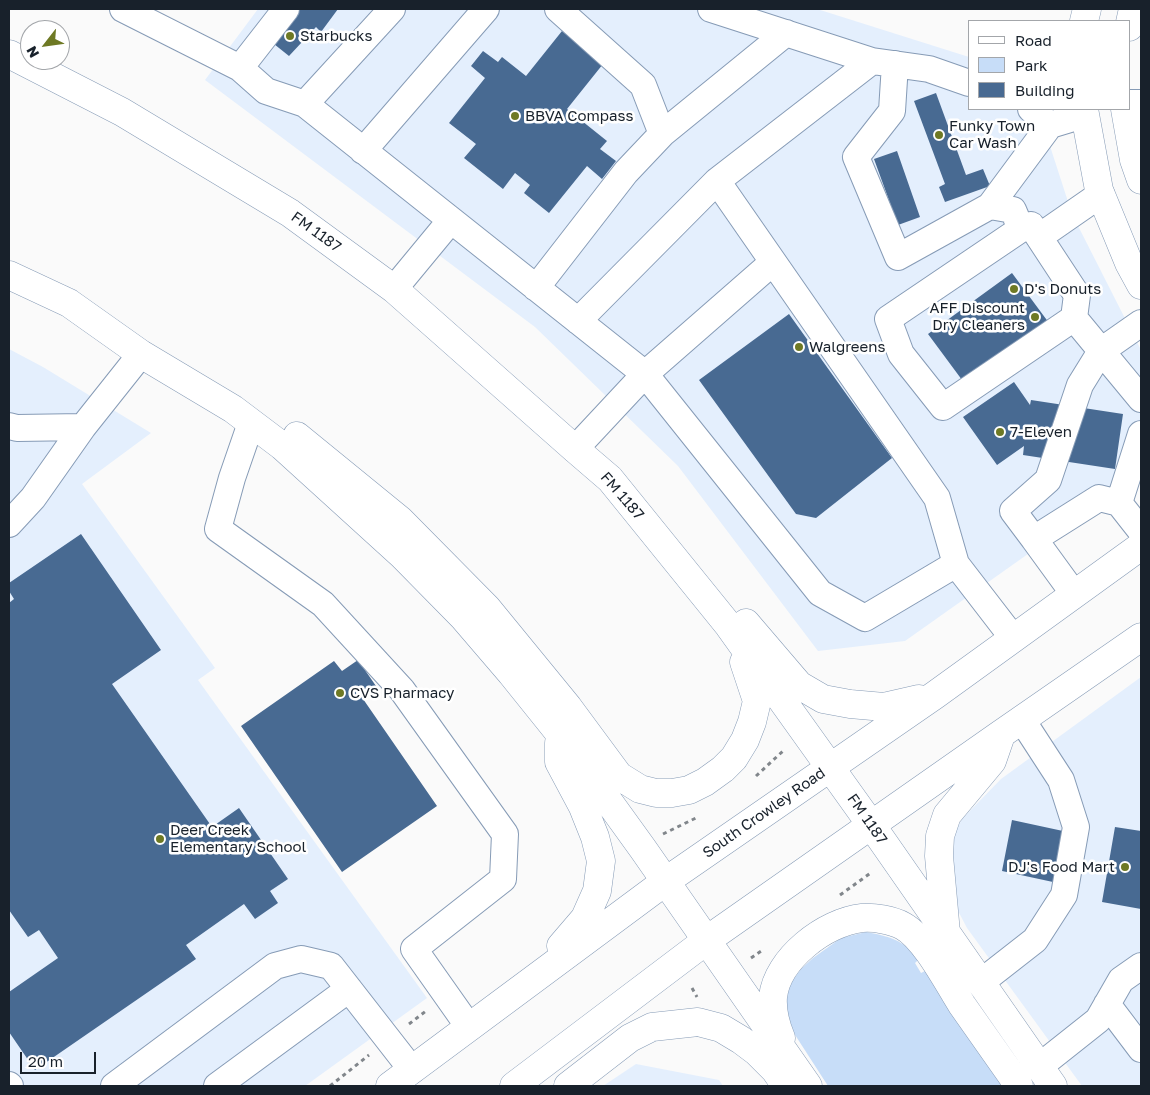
<!DOCTYPE html>
<html>
<head>
<meta charset="utf-8">
<style>
  body { margin:0 }
  #map { position:relative; width:1150px; height:1095px; overflow:hidden; background:#fafafa; font-family:"Golos Text",sans-serif }
  canvas { display:block }
  .frame { position:absolute; inset:0; border:10px solid #18212b; pointer-events:none }
  .legend { position:absolute; left:968px; top:20px; width:162px; height:90px; box-sizing:border-box; background:#fff; border:1px solid #a3a6aa; margin:0; padding:6px 9px; list-style:none; font-size:15px; color:#18212b }
  .legend li { display:flex; align-items:center; gap:10px; height:25px }
  .legend b { width:25px; border:1px solid #a3a6aa }
  .north { position:absolute; left:20px; top:20px; width:50px; height:50px; box-sizing:border-box; background:#fff; border:1px solid #a3a6aa; border-radius:50%; rotate:240deg; font-size:14px; font-weight:700; line-height:20px; text-align:center; color:#18212b }
  .north::after { content:''; display:block; margin:auto; width:18px; height:22px; background:#6e7924; clip-path:polygon(50% 0,100% 100%,50% 72%,0 100%) }
  .scale { position:absolute; left:20px; top:1052px; width:76px; height:22px; box-sizing:border-box; border:2px solid #18212b; border-top:0; padding-left:6px; font-size:15px; line-height:18px; white-space:nowrap; color:#18212b; -webkit-text-stroke:4px #fff; paint-order:stroke }
</style>
</head>
<body>
<div id="map">
<canvas width="1150" height="1095"></canvas>
<div class="frame"></div>
<ul class="legend">
<li><b style="height:6px;background:#fff"></b>Road</li>
<li><b style="height:14px;background:#c7ddf8"></b>Park</li>
<li><b style="height:14px;background:#486a92"></b>Building</li>
</ul>
<div class="north">N</div>
<div class="scale">20 m</div>
</div>
<script>
const context = document.querySelector('canvas').getContext('2d');
context.lineJoin = 'round';
function fillPath(path, color) {
  context.fillStyle = color;
  context.fill(path, 'evenodd');
}
function trace(path, color, width, dash) {
  context.strokeStyle = color;
  context.lineWidth = width;
  context.lineCap = dash ? 'butt' : 'round';
  context.setLineDash(dash || []);
  context.stroke(path);
}
function write(font, color, halo, rows, align = 'center') {
  context.font = font + ' "Golos Text",sans-serif';
  context.lineWidth = 5;
  context.setLineDash([]);
  context.textBaseline = 'middle';
  context.strokeStyle = halo;
  context.fillStyle = color;
  for (const [text, x, y, turn = 0] of rows) {
    context.save();
    context.translate(x, y);
    context.rotate((+turn || 0) * Math.PI / 180);
    context.textAlign = isNaN(turn) ? turn : align;
    if (halo) context.strokeText(text, 0, 0);
    context.fillText(text, 0, 0);
    context.restore();
  }
}
fillPath(new Path2D(`
  M258 9H817L969 57V109H1038L1072 214 1141 350V474L905 641 818 651 678 466 535 327 205 80Z
  M9 349 43 367 151 433 82 484 215 668 198 680 427 998 305 1086H9Z
  M1141 677V1086H1082L967 928 956 907 951 839 962 819 1001 779Z
  M636 1064 719 1080 723 1086H603Z`), '#e4effd');
fillPath(new Path2D(`
  M866 932C887 936 906 940 918 960L915 963 921 973 925 971 1007 1086H828L788 1024 785 1004 790 984 801 969 813 958 841 938Z`), '#c7ddf8');
fillPath(new Path2D(`
  M293 9H338L321 32 316 27 289 56 269 40Z
  M562 31 603 64 567 109 607 141 600 149 616 161 602 179 587 166 549 213 524 193 530 185 515 173 503 189 464 158 476 144 449 123 485 78 471 66 483 51 498 62 502 57 526 76Z
  M936 93 966 175 983 169 990 186 945 202 939 187 945 184 914 101Z
  M897 151 920 217 898 225 874 159Z
  M1012 273 1049 323 965 384 928 334Z
  M789 314 892 458 816 518 796 514 699 380Z
  M1014 382 1030 405 1031 400 1123 414 1115 469 1023 455 1024 446 997 465 963 417Z
  M81 534 161 650 112 684 212 827 239 808 288 879 270 891 278 903 255 919 244 904 186 945 196 959 35 1070 9 1032V992L58 958 39 930 28 937 9 910V603L14 599 9 591V583Z
  M358 660 376 686 361 696 437 806 342 872 241 726 334 661 342 671Z
  M1012 820 1063 831 1053 882 1002 871Z
  M1115 827 1141 831V909L1102 902Z`), '#486a92');
const minor = new Path2D(`
  M123 9 240 68 266 91 305 104 645 374 575 449
  M558 9 643 85 662 134
  M711 9 872 61
  M895 64 892 111 856 157 898 257 990 206 1013 210 1021 229 888 319 901 354 943 407 1074 318 1141 399
  M240 68 286 9
  M1129 103H1141
  M305 104 392 9
  M1031 109 1050 125 1083 115
  M363 151 486 9
  M990 206 1050 125
  M1021 229 1031 225 1077 295 1074 318
  M1039 237 1101 194
  M772 263 645 374 820 593 865 618 956 564 937 498 717 181 872 61 929 69 969 83
  M536 288 626 172 662 134 786 33
  M394 289 451 220
  M578 321 717 181
  M251 423 232 478 218 529 323 604 402 690 505 834 503 879 414 949 469 1027
  M9 426 17 428 83 427
  M1141 434 1119 503 1141 531
  M9 524 33 498 83 427 141 354
  M1034 539 1013 511 1048 480 1080 385 1101 351 1141 323
  M956 564 1013 638
  M1074 594 1034 539 1099 498 1119 503
  M980 983 1035 940 1064 895 1076 827 1061 780 1022 720
  M1107 1004 1141 1049
  M1040 1066 1098 1020 1121 980 1141 966
  M9 1085 10 1086
  M114 1086 275 966 301 959 331 966 412 1070
  M217 1086 349 989`);
const major = new Path2D(`
  M1084 21 1087 9
  M1129 27 1133 9
  M9 54 122 112 290 213 394 289 575 449 610 479 729 626 872 826 1053 1086
  M1084 109 1099 190 1129 263 1141 285
  M1125 109 1134 160 1141 180
  M9 275 69 303 141 354 233 409 282 446 403 556 463 617 511 673 560 734 643 849 808 1086
  M297 436 400 520 487 608 568 707 619 776 640 789 656 793H672L689 790 705 782 723 769 734 758 745 740 752 722 757 701 744 662
  M746 623 799 685 823 699 850 704 884 707 919 699
  M559 743V762L583 807 595 837 601 861 597 891 585 918 561 946
  M946 933 939 856 940 836 947 815 992 761 1001 735
  M781 1038C776 1026 772 1011 773 997 777 959 825 922 862 918 874 917 892 920 903 926 925 938 948 983 962 1005 981 1032 1000 1059 1019 1086
  M390 1086 666 881 935 695 1141 546
  M514 1086 707 940 1001 734 1141 637
  M568 1086 630 1038 652 1027 698 1022 721 1028 741 1040 757 1052 775 1070 786 1086`);
trace(minor, '#869bb6', 28);
trace(major, '#869bb6', 29);
trace(new Path2D(`
  M756 776 783 751
  M663 834 698 817
  M840 895 872 872
  M751 958 764 949
  M692 988 697 997
  M409 1024 426 1011
  M330 1086 369 1055`), '#81868b', 3, [4, 4]);
trace(minor, '#fff', 26);
trace(major, '#fff', 28);
for (const [x, y, r, color] of [
  [290,36,5,"#6e7924"],
  [515,116,5,"#6e7924"],
  [939,135,5,"#6e7924"],
  [1014,289,5,"#6e7924"],
  [1035,317,5,"#6e7924"],
  [799,347,5,"#6e7924"],
  [1000,432,5,"#6e7924"],
  [340,693,5,"#6e7924"],
  [160,839,5,"#6e7924"],
  [1125,867,5,"#6e7924"]
]) {
  const dot = new Path2D();
  dot.arc(x, y, r, 0, 2 * Math.PI);
  context.fillStyle = color;
  context.fill(dot);
  trace(dot, '#fff', 2);
}
write('15px', '#18212b', '#fff', [
  ["Starbucks",300,36],
  ["BBVA Compass",525,116],
  ["Funky Town",949,126],
  ["Car Wash",949,143],
  ["D's Donuts",1024,289],
  ["AFF Discount",1025,308,"right"],
  ["Dry Cleaners",1025,325,"right"],
  ["Walgreens",809,347],
  ["7-Eleven",1010,432],
  ["CVS Pharmacy",350,693],
  ["Deer Creek",170,830],
  ["Elementary School",170,847],
  ["DJ's Food Mart",1115,867,"right"]
], 'left');
write('15px', '#18212b', '#fff', [
  ["FM 1187",316,232,36],
  ["FM 1187",622,496,49],
  ["South Crowley Road",764,813,-35],
  ["FM 1187",867,819,55]
]);
</script>
</body>
</html>
